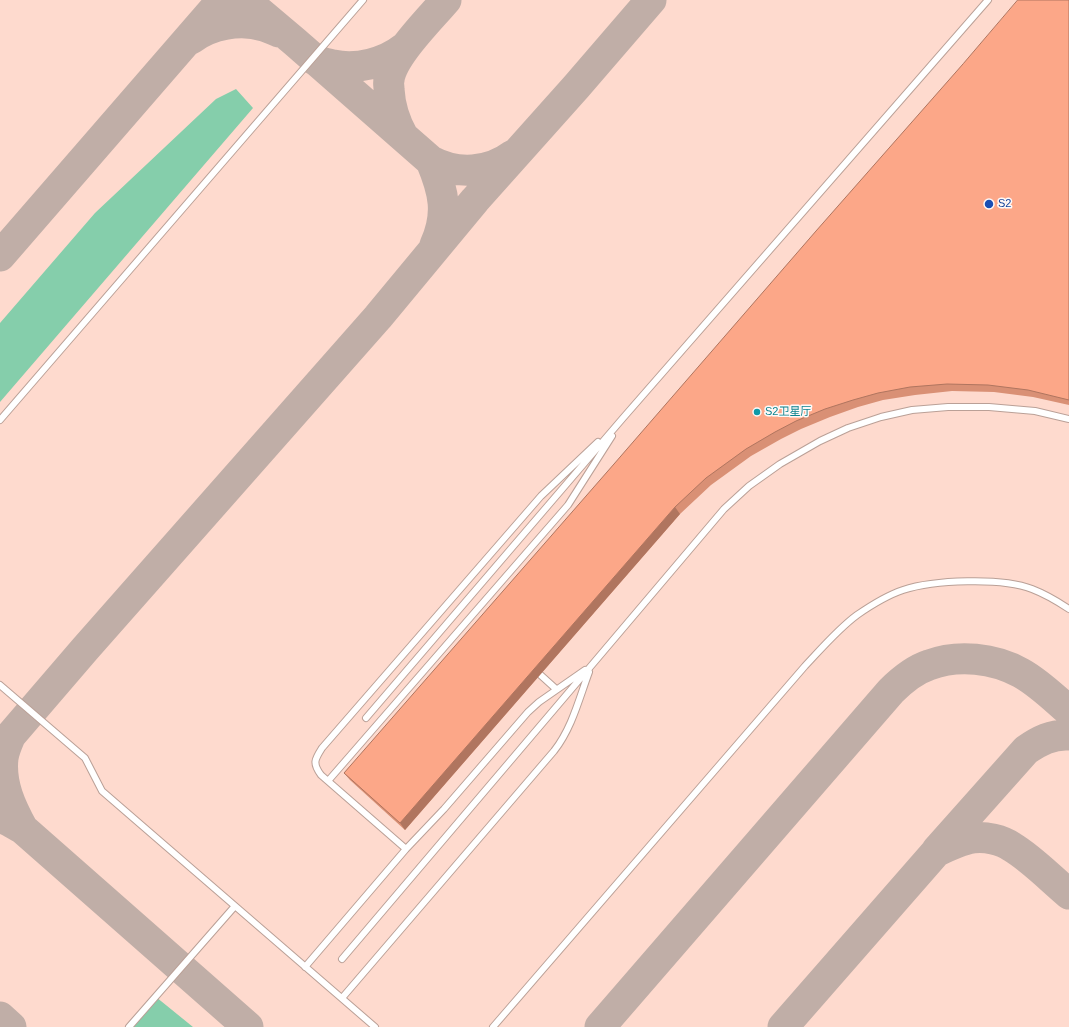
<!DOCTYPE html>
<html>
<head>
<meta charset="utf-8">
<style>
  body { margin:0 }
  canvas { display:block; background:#fee8e0 }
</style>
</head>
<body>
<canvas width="1069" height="1027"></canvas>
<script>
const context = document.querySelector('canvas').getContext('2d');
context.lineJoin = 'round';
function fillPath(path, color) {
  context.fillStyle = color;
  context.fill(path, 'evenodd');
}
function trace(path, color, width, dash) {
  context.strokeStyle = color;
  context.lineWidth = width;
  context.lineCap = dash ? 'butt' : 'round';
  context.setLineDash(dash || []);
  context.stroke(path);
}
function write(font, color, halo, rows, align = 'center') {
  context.font = font + ' Helvetica,"Noto Sans SC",sans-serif';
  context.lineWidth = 3;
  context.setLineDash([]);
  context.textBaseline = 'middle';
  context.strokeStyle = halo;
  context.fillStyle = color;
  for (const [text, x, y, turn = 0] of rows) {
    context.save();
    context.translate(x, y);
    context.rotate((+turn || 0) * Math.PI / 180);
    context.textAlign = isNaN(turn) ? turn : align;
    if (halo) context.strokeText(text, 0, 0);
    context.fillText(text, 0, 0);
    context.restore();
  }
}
fillPath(new Path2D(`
  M0 0H1069V1027H0Z`), '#fedace');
fillPath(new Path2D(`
  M236 89 253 108 0 402V323L95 213 216 99Z
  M156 997 193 1027H132Z`), '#85ceab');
trace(new Path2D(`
  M245 0 295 42 431 161C457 175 489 173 513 155
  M191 39C211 24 240 19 264 26 270 28 274 30 279 32
  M315 60C321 62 327 64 333 65 357 70 385 63 404 48
  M403 136C394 120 390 107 389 89 389 86 388 82 389 80 392 56 430 19 446 0
  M431 161C444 192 449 214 435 245
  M0 256 222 0
  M3 741 10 737C7 744 4 751 3 758 0 784 11 807 23 829
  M0 748 85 649 378 317 475 200 576 87 651 0
  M0 817 9 821 23 829 248 1027
  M937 850 1026 750C1039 741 1052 734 1069 735
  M0 1017 11 1027
  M600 1027 891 691C902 680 914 670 929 665 958 654 994 658 1021 673 1039 683 1054 698 1069 711
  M783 1027 936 852C948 846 960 840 973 838 985 836 1002 840 1012 847 1032 859 1051 879 1069 894`), '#c0aea7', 31);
const lane = new Path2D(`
  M0 420 363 0
  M535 670 556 689
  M0 685 85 758 102 791 375 1027
  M366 718 623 418 988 0
  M328 781 568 505 612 436
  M406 849 321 775C312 763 315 759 322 748L541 496 598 442
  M342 959 591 666 724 509 749 486 780 464 820 441 848 428 881 417 912 410 948 407H989L1035 411 1069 419
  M305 967 406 849 444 809 528 712 539 702 585 670
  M342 998 554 751C572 728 579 699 589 672
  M129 1027 235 906
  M493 1027 805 666C822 648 838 629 857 615 870 606 888 595 903 590 933 580 1002 577 1032 589 1045 594 1057 601 1069 609`);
trace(lane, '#baa097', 8);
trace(lane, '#fff', 6);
fillPath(new Path2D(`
  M1069 0V405L1033 397 994 392 952 391 915 395 883 400 858 407 830 417 801 429 781 439 751 456 711 485 680 514 405 830 350 780 344 773Z`), '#d99075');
fillPath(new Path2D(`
  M675 507 680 514 405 830 400 823Z`), '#b0755f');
const building = new Path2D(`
  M1018 0H1069V400L1028 390 988 385 947 384 910 387 878 393 853 400 825 409 796 421 775 432 746 449 706 478 675 507 400 823 344 773 614 464 816 231 963 64Z`);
fillPath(building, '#fca788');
trace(building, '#b0755f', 1);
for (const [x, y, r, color] of [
  [989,204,5,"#1a4fb4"],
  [757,412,4,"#0f9aa8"]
]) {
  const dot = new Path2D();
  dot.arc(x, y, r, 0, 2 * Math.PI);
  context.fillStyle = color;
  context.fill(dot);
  trace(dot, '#fff9f7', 1.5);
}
write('11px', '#164399', '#fff9f7', [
  ["S2",998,204]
], 'left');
write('11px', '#0d838f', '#fff9f7', [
  ["S2卫星厅",765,412]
], 'left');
</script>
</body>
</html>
